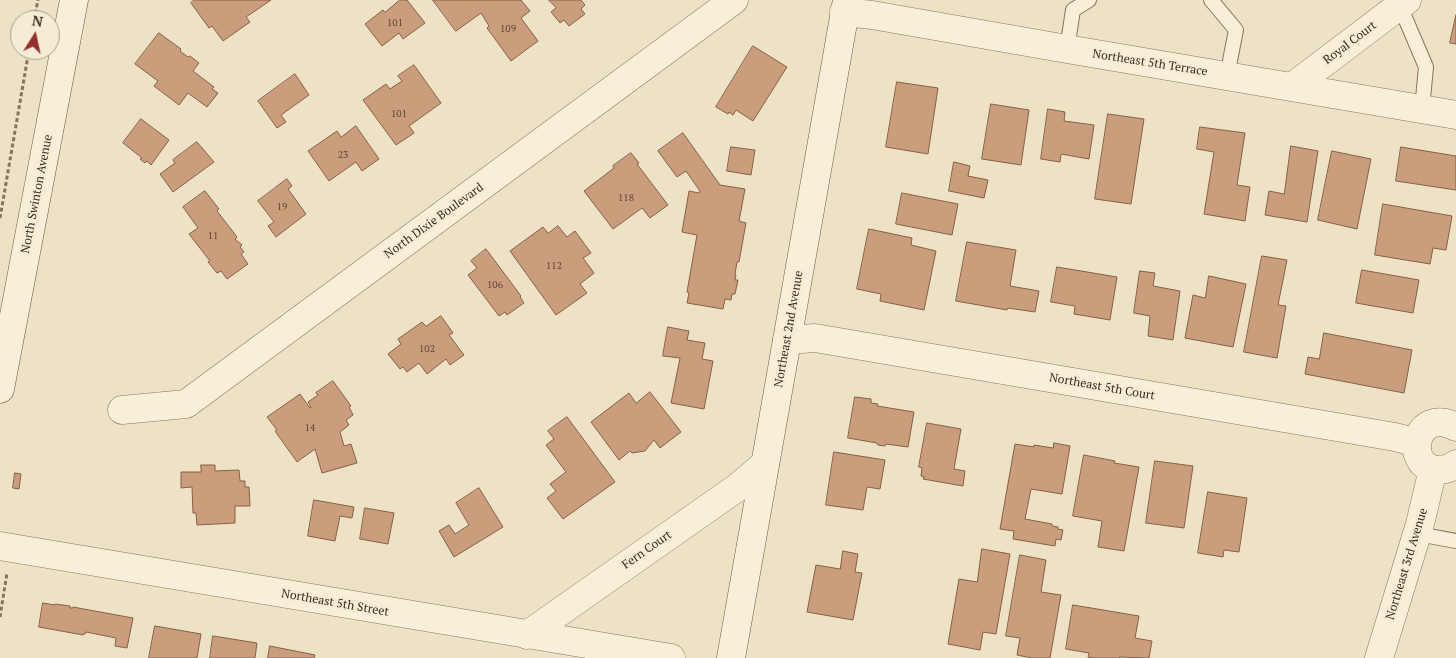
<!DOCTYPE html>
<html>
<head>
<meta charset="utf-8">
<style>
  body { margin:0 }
  #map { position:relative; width:1456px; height:658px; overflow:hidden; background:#ede2c6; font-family:"PT Serif",serif }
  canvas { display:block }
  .north { position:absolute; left:10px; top:10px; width:50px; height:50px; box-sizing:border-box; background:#f5ecd5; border:1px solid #a99f8c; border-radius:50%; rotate:10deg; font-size:14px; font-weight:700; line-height:20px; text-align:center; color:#382c1f }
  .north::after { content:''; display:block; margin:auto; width:18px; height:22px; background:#952f2e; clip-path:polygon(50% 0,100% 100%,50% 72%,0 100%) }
</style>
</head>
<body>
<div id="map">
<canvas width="1456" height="658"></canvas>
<div class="north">N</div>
</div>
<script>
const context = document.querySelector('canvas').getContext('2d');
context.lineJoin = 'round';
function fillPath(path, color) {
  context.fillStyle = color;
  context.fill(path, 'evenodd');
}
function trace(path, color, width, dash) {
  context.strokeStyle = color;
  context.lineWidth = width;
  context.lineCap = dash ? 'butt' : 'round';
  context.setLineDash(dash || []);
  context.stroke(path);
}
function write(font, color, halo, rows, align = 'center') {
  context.font = font + ' "PT Serif",serif';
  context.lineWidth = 5;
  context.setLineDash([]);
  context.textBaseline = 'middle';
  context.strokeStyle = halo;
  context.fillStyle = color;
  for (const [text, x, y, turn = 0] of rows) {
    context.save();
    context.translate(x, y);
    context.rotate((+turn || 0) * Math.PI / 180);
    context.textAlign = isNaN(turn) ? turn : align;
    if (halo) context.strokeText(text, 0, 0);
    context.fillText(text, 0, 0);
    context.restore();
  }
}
const building = new Path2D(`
  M194 0H271L246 17 250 22 223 41 212 26 209 28 191 3Z
  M400 0H407L425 23 403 39 399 33 382 46 365 24 383 10 385 12Z
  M433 0H521L530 11 521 18 538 41 511 61 487 28 489 26 481 13 456 31Z
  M549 0H581L585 5 581 9 585 14 569 26 564 20 560 23 551 12 556 8Z
  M1456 15V44L1450 43Z
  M159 33 181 49 180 51 188 57 190 56 199 63 193 71 214 87 212 89 218 93 207 107 188 93 179 105 154 86 158 81 135 64Z
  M753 46 787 67 753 121 736 110 733 115 729 112 728 114 716 107Z
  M414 65 441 103 409 126 414 133 396 145 363 100 386 84 390 89 402 81 398 76Z
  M295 74 309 95 281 115 286 122 277 128 258 101Z
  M897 82 938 88 928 154 886 147Z
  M991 104 1029 110 1021 165 982 159Z
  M1048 109 1065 112 1064 121 1094 125 1089 159 1061 154 1060 162 1041 159Z
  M1108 114 1144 119 1131 204 1095 199Z
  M141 119 169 140 151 165 147 161 145 163 140 159 142 158 123 143Z
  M356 126 379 159 362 171 356 162 329 181 308 151 337 131 341 137Z
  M1200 127 1245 133 1237 185 1250 187 1245 221 1204 214 1214 152 1197 149Z
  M683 133 720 185 745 189 739 221 746 223 739 262H737L735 274 736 275 735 280H738L735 294H732L731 300 725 299 723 309 687 303 689 293 687 292 697 235 682 232 689 191 699 193 700 191 686 171 677 177 658 151Z
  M197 142 214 162 173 192 160 174 175 163 173 160Z
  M1291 146 1318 151 1307 222 1265 215 1269 191 1284 194Z
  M731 147 755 150 751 175 727 171Z
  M1401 147 1456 156V190L1396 181Z
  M1332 151 1371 159 1357 229 1318 220Z
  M631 153 639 163 637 164 668 205 650 218 642 208 613 229 584 191 614 168 613 166Z
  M954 162 970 166 968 176 988 180 984 198 949 191Z
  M287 179 292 186 288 189 306 214 276 237 268 226 274 222 258 201Z
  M205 191 219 209 217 211 237 237 235 239 242 245 240 247 244 252 241 254 248 264 227 279 221 271 217 273 208 262 210 261 189 234 198 228 183 207Z
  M902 193 958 204 952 235 896 224Z
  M1383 204 1452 216 1446 250 1433 248 1430 264 1375 255Z
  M558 226 567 237 575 231 591 253 583 258 594 273 580 284 587 293 556 315 510 251 543 227 548 233Z
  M869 229 912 238 911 245 936 251 924 310 880 301 881 294 857 289Z
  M967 242 1016 250 1010 286 1039 291 1035 312 1008 308 1007 310 956 301Z
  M486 249 521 296 520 297 524 303 507 315 505 312 499 316 468 275 477 268 471 261Z
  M1262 256 1287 260 1278 305 1286 306 1277 358 1244 352Z
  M1057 267 1117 277 1110 320 1074 314 1075 306 1051 302Z
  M1362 270 1419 280 1413 313 1356 303Z
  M1140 271 1155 273 1153 286 1180 291 1173 340 1148 336 1150 316 1134 313Z
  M1209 276 1246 284 1233 347 1185 338 1193 295 1205 298Z
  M441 316 453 333 449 335 464 355 450 365 446 359 427 374 419 363 407 372 403 367 400 369 388 354 401 344 398 339 422 322 426 326Z
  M668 327 689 331 687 340 705 343 702 359 713 361 704 409 671 403 680 358 663 356Z
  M1324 333 1412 350 1404 393 1305 374 1308 357 1319 359Z
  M333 381 351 406 349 407 353 415 346 420 349 425 340 432 344 446 351 444 357 463 322 473 315 449 297 462 275 431 277 430 267 417 300 394 310 408 311 407 308 402 318 395 316 393Z
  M650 392 681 432 660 448 654 440 645 451 632 453 630 451 619 460 591 422 629 393 636 403Z
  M855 397 871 399V403L878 404 877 406 914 412 908 447 886 444 885 446 878 445 877 443 848 438Z
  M567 417 615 482 563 519 547 498 556 491 550 484 566 472 546 445 554 439 548 431Z
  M927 423 961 429 954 469 965 471 963 486 923 479 924 477 921 476 922 468 919 467Z
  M1054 443 1070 446 1062 494 1031 489 1025 519 1052 524V526L1058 527V529L1063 530 1061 540 1056 539 1055 546 1013 539 1014 531 1000 529 1015 444 1034 447V445L1053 448Z
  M834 452 885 460 880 489 867 487 863 510 826 505Z
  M1084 455 1115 461 1114 463 1139 467 1124 551 1098 547 1102 521 1073 516Z
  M1155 461 1193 466 1184 528 1146 523Z
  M201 465H215V471L239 470 240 481H245V487H249L250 506H235V523L197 525 196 513H193L192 487 181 488V472H201Z
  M15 473 21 474 19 489 13 488Z
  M479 488 503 527 454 557 439 531 449 525 455 534 469 525 456 503Z
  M1208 492 1247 498 1239 552 1224 550 1223 557 1198 553Z
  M314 500 354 507 352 518 340 516 335 541 308 536Z
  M365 508 394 513 388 544 360 539Z
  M982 549 1010 554 996 634 983 632 980 650 948 644 959 579 977 582Z
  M843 551 858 554 855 572 862 573 853 620 807 612 816 565 840 569Z
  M1020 555 1046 560 1041 592 1061 595 1050 658H1032L1017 655 1020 638 1006 636Z
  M43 603 55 605V604L70 606V608H73V607L133 618 127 648 115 646 116 638 86 632 85 634H83V635L39 627Z
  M1073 605 1139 616 1135 638 1152 641 1149 658 1120 657 1119 658H1094L1088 657 1089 653 1066 649Z
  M155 626 201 634 197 658H149Z
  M213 636 257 643 255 658H210Z
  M270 646 315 655 314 658H268Z`);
fillPath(building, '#ca9e7d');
trace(building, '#865f43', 1);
const lane = new Path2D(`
  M1211 0 1236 30 1227 76
  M1400 6 1426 67 1422 109
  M1067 49 1073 10 1089 0
  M1418 534 1456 541`);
const street = new Path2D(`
  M844 12 872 15 1067 49 1456 115
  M1292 87 1407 0
  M787 340 815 338 1395 437 1417 443
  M122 410 186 404 734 0
  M1456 427C1415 405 1402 467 1438 470 1445 470 1451 468 1456 464
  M0 546 671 658
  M527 635 738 487 765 464
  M1379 658 1420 524 1433 469`);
const secondary = new Path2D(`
  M0 389 74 0
  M731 658 847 0`);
trace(lane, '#88745c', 16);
trace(street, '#88745c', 29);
trace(secondary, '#6a553f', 29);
trace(new Path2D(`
  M34 20 38 0
  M0 218 29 50
  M0 617 7 573`), '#88745c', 3, [4, 2.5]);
trace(lane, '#f8efd9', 14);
trace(street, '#f8efd9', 28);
trace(secondary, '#f8efd9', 28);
write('10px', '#5c4836', null, [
  ["101",395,23],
  ["109",508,29],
  ["101",399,114],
  ["23",343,155],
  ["118",626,198],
  ["19",282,207],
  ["11",213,236],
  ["112",554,266],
  ["106",495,285],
  ["102",427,349],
  ["14",310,428]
]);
write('12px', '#382c1f', '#f5ecd5', [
  ["Royal Court",1350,43,-37],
  ["Northeast 5th Terrace",1150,63,9],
  ["North Swinton Avenue",37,194,-79],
  ["North Dixie Boulevard",434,221,-36],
  ["Northeast 2nd Avenue",789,329,-80],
  ["Northeast 5th Court",1102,387,10],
  ["Fern Court",647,550,-35],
  ["Northeast 3rd Avenue",1407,564,-73],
  ["Northeast 5th Street",335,603,10]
]);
</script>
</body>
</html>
